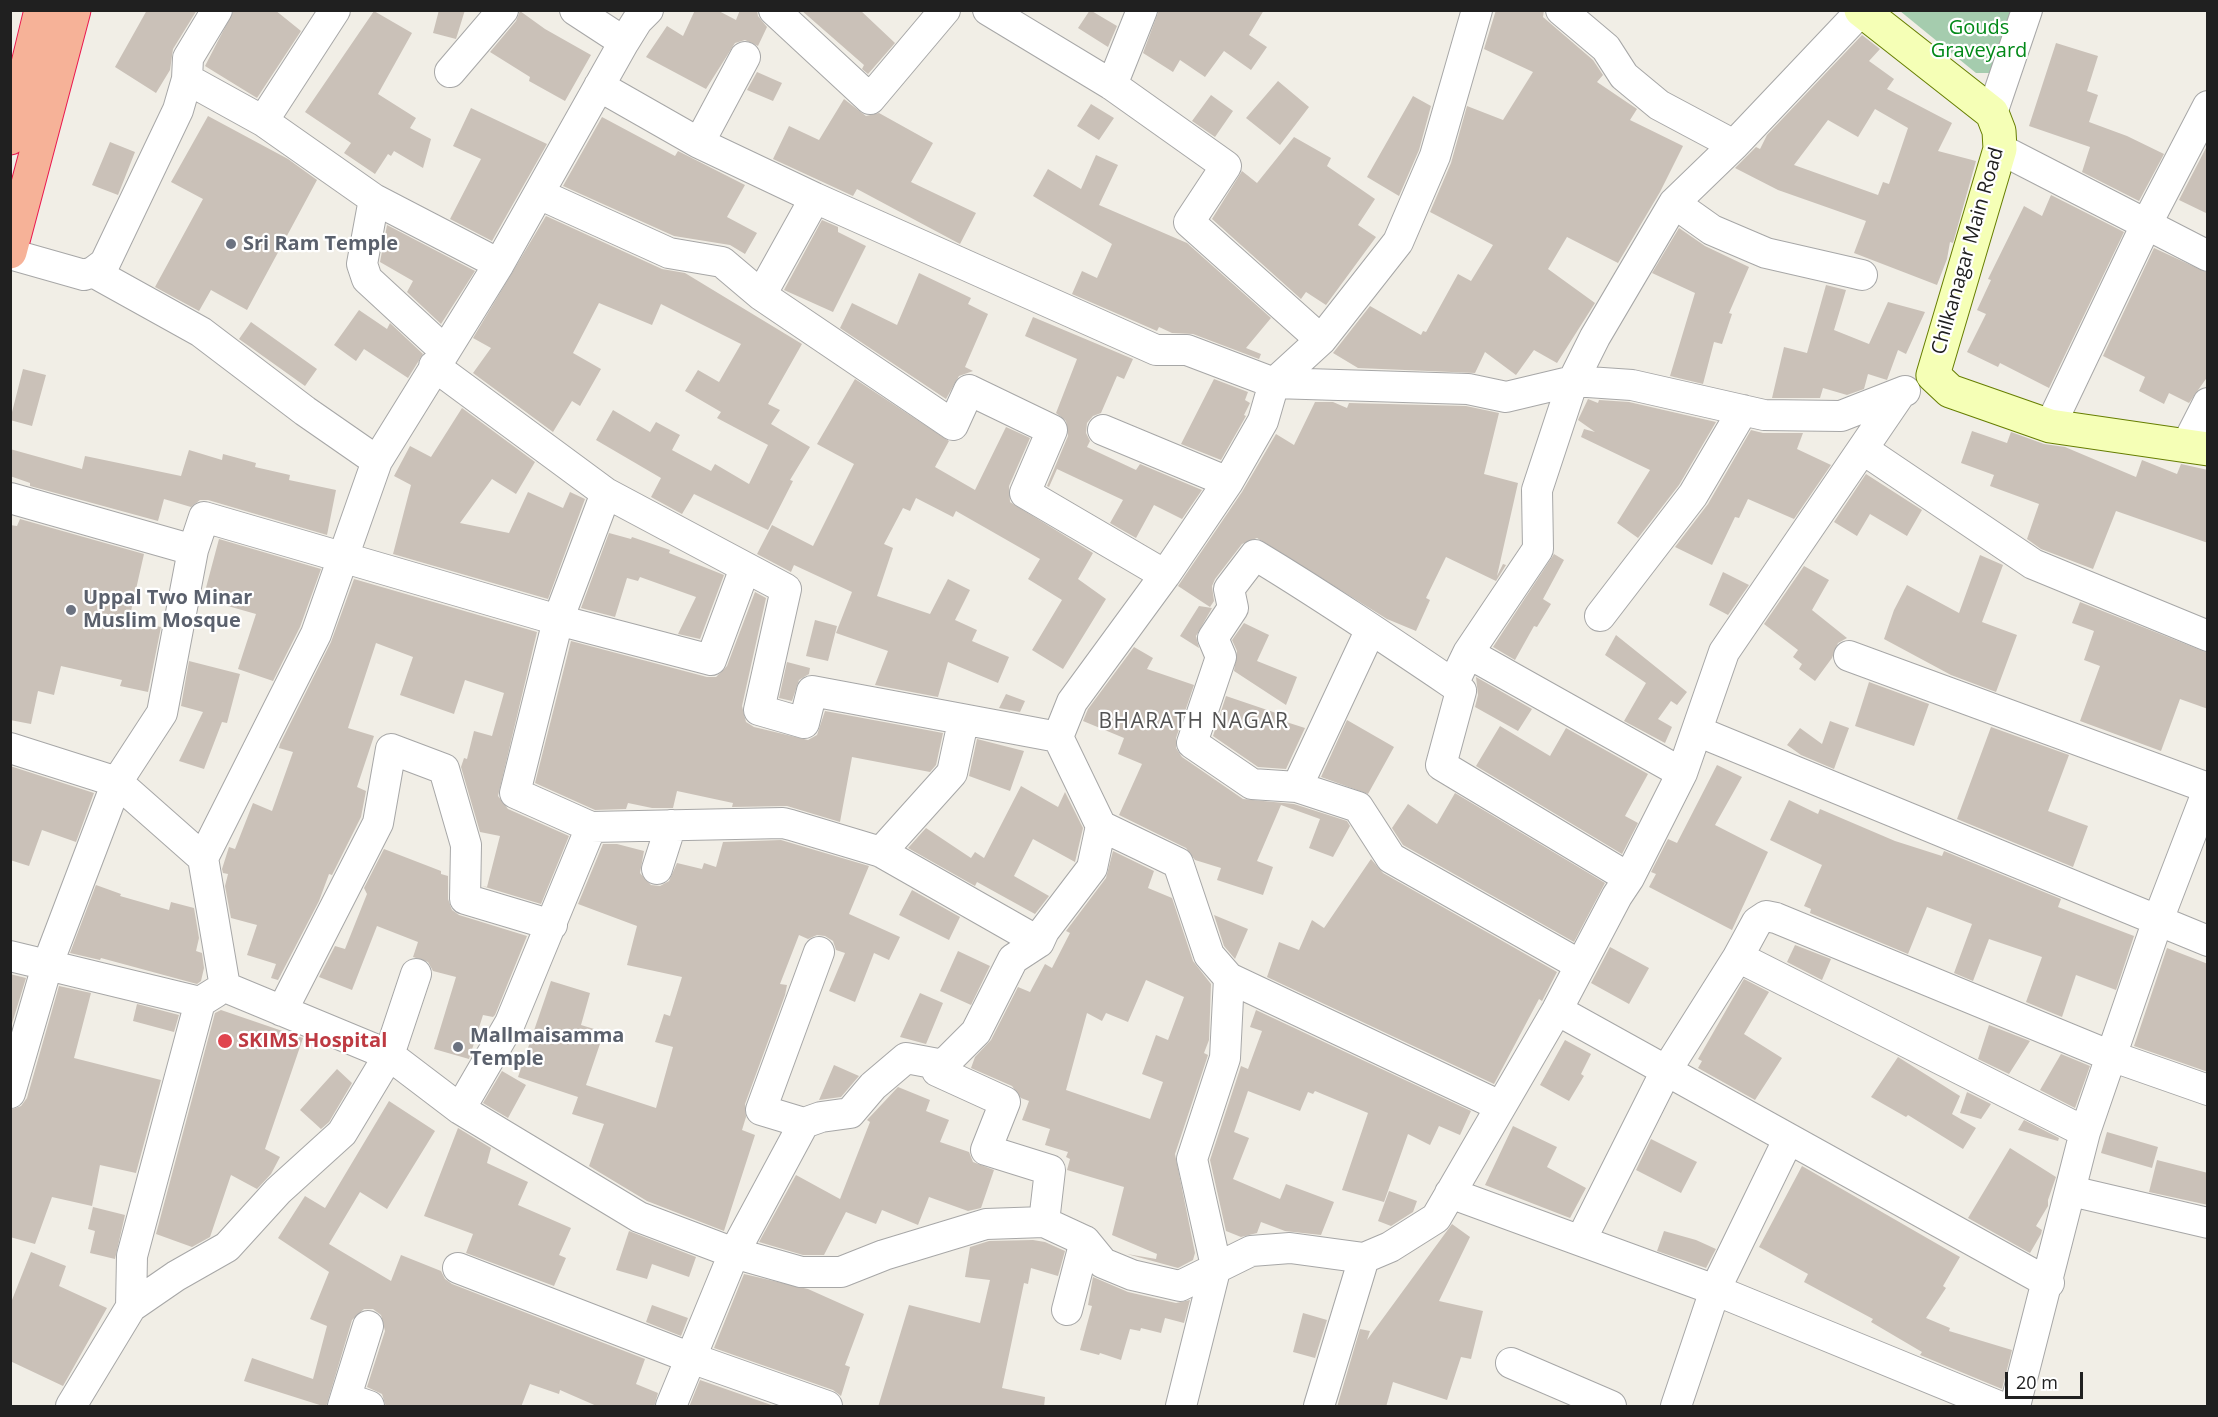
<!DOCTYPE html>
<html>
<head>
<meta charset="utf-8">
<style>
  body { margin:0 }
  #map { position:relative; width:2218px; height:1417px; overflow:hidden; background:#f1eee6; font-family:"Open Sans",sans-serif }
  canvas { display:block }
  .frame { position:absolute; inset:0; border:12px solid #202020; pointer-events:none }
  .scale { position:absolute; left:2005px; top:1372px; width:78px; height:27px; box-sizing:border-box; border:3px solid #202020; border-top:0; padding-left:8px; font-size:18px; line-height:21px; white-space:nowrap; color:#202020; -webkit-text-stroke:4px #fff; paint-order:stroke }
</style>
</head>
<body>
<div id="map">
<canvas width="2218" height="1417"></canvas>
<div class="frame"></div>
<div class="scale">20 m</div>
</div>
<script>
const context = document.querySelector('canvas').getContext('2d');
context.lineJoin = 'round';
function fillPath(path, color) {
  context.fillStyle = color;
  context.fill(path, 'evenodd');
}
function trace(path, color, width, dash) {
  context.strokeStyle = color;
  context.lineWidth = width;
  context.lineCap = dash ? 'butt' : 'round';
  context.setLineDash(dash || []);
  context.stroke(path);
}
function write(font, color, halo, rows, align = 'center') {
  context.font = font + ' "Open Sans",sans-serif';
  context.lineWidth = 4.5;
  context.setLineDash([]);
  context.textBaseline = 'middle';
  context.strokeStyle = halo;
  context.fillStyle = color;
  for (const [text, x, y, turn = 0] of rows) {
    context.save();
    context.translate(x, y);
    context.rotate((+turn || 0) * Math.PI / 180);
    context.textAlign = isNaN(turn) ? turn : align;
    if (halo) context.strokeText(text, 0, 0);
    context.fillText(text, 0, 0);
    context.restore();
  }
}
fillPath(new Path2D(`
  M1900 11H2017L1997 73H1976Z`), '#a5ccae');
fillPath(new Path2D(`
  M147 10H197L173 49 170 70 156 93 115 67Z
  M234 10H275L301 31 257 98 205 66Z
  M439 10H465L456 39 433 33Z
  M695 10H717L736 20 740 10H757L758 16 767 27 758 46 745 40 735 43 706 89 646 57 667 26 683 36Z
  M801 10H860L895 43 868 74 862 69 864 65Z
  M1090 10 1117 26 1108 47 1078 28Z
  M1159 10H1264L1249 35 1267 47 1251 70 1224 51 1205 77 1180 60 1173 72 1143 53Z
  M1496 10H1544L1543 17 1593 60 1603 75 1597 82 1637 109 1630 120 1683 146 1660 192 1618 263 1567 237 1548 269 1595 303 1557 363 1534 350 1516 375 1485 352 1475 373 1358 368 1333 353 1370 306 1421 335 1423 331 1426 332 1458 274 1471 281 1493 245 1430 212 1451 163 1467 106 1503 120 1533 72 1484 49Z
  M374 11 412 33 378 94 416 118 410 128 431 139 423 168 394 151 391 156 388 154 375 174 344 153 351 143 305 112Z
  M520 11 545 29 591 55 565 101 529 81 530 77 490 52 516 21Z
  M1862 35 1880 49 1869 61 1894 79 1887 89 1952 123 1938 151 1976 161 1953 243 1950 242 1947 259 1937 285 1854 253 1866 221 1778 190 1735 168 1756 147 1760 149 1767 135ZM1875 109 1908 128 1889 184 1883 182 1878 195 1794 165 1828 120 1858 137Z
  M2056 43 2098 56 2087 91 2098 95 2089 122 2127 136 2164 154 2139 201 2082 172 2090 147 2029 126Z
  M757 72 782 83 773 101 747 90Z
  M1278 81 1309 107 1280 145 1246 118Z
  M1211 95 1233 111 1215 137 1192 121Z
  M1413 96 1431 106 1419 150 1399 196 1367 177Z
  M844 99 866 116 879 113 933 143 911 182 976 213 960 244 857 189 853 196 773 159 789 126 819 140Z
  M1091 104 1114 118 1099 140 1077 126Z
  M471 108 547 144 492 241 450 219 481 159 453 146Z
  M208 116 288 159 317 180 247 310 211 290 199 311 155 287 203 199 171 182Z
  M602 117 675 156 678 151 745 185 727 217 757 233 745 254 730 245 674 236 563 186Z
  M1294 137 1331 158 1327 166 1375 199 1358 225 1376 237 1326 305 1306 292 1301 299 1212 219 1242 171 1257 183Z
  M110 142 135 152 118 195 92 185Z
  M2208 144V214L2179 200Z
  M1096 155 1118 165 1099 205 1187 243 1271 318 1246 348 1261 354 1259 359 1193 334 1172 333 1159 327 1157 331 1072 294 1082 271 1097 278 1112 244 1033 196 1048 169 1081 189Z
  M2051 195 2124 232 2049 388 2000 363 1998 367 1967 352 1986 314 1977 310 1991 280 1988 279 2024 206 2042 216Z
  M546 216 662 269 685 273 802 344 768 404 780 410 771 424 810 447 790 480 793 481 768 530 694 494 682 514 651 497 661 478 596 440 613 410 650 432 656 422 680 435 672 450 711 471 715 464 749 484 768 445 717 418 721 412 685 391 698 370 719 382 741 344 661 304 652 325 599 303 573 353 601 369 580 406 572 401 553 432 473 373 491 348 473 338Z
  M822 220 838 227V232L866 246 833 312 784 290Z
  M387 225 475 271 441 324 407 292 413 281 380 262Z
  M1679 228 1705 246 1749 267 1729 313 1732 314 1722 344 1714 342 1703 384 1670 376 1695 293 1652 273Z
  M2154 248 2208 273V376L2189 403 2169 393 2164 404 2139 391 2145 377 2103 356Z
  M919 273 971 298 968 304 988 314 965 367 973 371 959 376 946 399 840 328 852 303 897 325Z
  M1826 285 1846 290 1834 330 1869 344 1888 302 1925 312 1906 354 1898 350 1887 380 1868 374 1864 389 1847 395 1823 388 1820 398H1772L1784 347 1807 353Z
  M359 310 387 329 390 323 423 354 408 378 364 349 356 361 334 345Z
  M1033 317 1133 359 1124 379 1117 376 1101 413 1093 416 1087 423 1086 433 1090 441 1087 447 1136 470 1140 464 1202 490 1182 519 1154 505 1136 538 1110 523 1123 500 1057 469 1049 487 1047 486 1068 436 1066 421 1056 413 1077 359 1025 336Z
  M251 322 317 369 305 386 239 339Z
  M23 369 46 375 32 426 10 420Z
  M855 379 949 441 935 467 975 490 1006 427 1030 438 1009 486 1010 502 1093 553 1078 579 1106 599 1063 669 1032 650 1062 600 1028 579 1040 559 956 511 953 517 916 498 910 511 903 508 884 544 893 548 877 596 930 614 948 579 970 590 955 620 977 630 972 641 1009 657 998 683 948 662 938 697 875 685 888 651 836 633 852 592 794 565 791 572 757 554 772 525 813 546 854 464 817 444Z
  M1214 379 1248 392 1245 400 1250 403 1244 415 1246 416 1221 460 1181 444Z
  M1588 399 1598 403 1599 400 1629 402 1716 422 1679 485 1638 538 1617 523 1650 470 1581 437 1584 429 1595 432 1578 420Z
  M1315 402H1333L1347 408 1349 403 1466 406 1499 413 1484 474 1518 483 1497 576 1503 564 1506 565 1496 581 1446 557 1426 598 1430 600 1416 631 1387 619 1257 538 1242 544 1215 579 1212 586 1214 601 1210 607 1178 586 1242 492 1276 434 1294 445Z
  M462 408 535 462 516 494 492 479 460 523 509 533 528 492 563 508 570 492 585 499 548 599 393 554 411 485 394 476 410 446 431 457Z
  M1751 430 1763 433H1803L1797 449 1831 465 1794 519 1748 499 1739 518 1735 517 1712 565 1675 547 1708 504Z
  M1972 431 2007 443 2011 432 2044 444 2065 447 2136 477 2142 460 2177 474 2181 464 2208 470V543L2116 511 2093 569 2041 549 2027 539 2039 504 1990 486 1994 475 1961 463Z
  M10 449 82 469 85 456 181 476 189 450 222 460 223 454 256 463 255 467 290 475 289 480 336 490 327 535 208 500H200L191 507 164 499 158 521 30 486V483L10 476Z
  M1866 474 1922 510 1907 536 1870 514 1857 536 1834 522Z
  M20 519 144 554 129 620 161 627 148 692 120 686 122 680 61 666 54 695 38 691 31 724 10 720V525L17 526Z
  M609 533 631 539 632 537 670 550 669 553 724 575 700 639 678 634 696 597 640 577 638 581 627 578 615 617 581 608Z
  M219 539 321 569 300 627 273 681 238 669 256 614 203 599Z
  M1554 554 1564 560 1543 599 1551 604 1537 627 1534 626 1515 660 1493 647Z
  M1980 555 2003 565 1982 622 2017 635 1996 692 1951 675 1884 639 1894 610 1907 585 1959 613Z
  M1804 566 1829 580 1812 610 1847 638 1838 643 1832 658 1815 681 1799 669 1802 664 1793 657 1798 650 1764 624Z
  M1723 572 1749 585 1728 615 1709 605Z
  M354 579 537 632 498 796 508 809 569 836 541 904 482 886 487 887 500 836 480 832 461 767 464 758 467 759 474 731 492 736 504 693 465 680 454 714 400 695 413 657 376 643 348 728 374 736 357 787 366 791 361 817 332 875 329 874 319 901 278 980 271 978 276 964 247 955 257 925 231 918 225 886 228 874 223 873 222 869 229 847 235 849 253 803 272 811 293 752 279 748 280 744 331 642Z
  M755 592 766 598 742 706 746 722 754 727 808 740 817 735 825 711 943 733 936 765 930 772 852 757 840 822 787 806 732 807 733 803 677 791 673 808H652L628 803 626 809 595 810 535 783 571 641 707 677H716L727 666Z
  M2080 602 2208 653V709L2180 699 2161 751 2080 721 2100 666 2084 660 2094 631 2072 623Z
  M1199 606 1212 608 1196 636 1199 648 1180 636Z
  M815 620 837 626 828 661 806 656Z
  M1244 623 1269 635 1257 661 1297 677 1286 705 1234 671 1237 651 1232 640Z
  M1616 635 1687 692 1677 705 1671 701 1658 719 1672 727 1665 743 1624 721 1646 683 1605 655Z
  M1134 647 1153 658 1147 669 1194 685 1176 738V748L1182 757 1243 799 1294 804 1347 821 1350 826 1333 857 1309 848 1320 819 1281 805 1257 861 1273 867 1263 895 1217 880 1221 868 1195 860 1186 848 1119 815 1142 764 1118 754 1124 738 1083 721 1088 709Z
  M189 661 240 674 227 723 222 722 204 769 179 761 203 712 181 706Z
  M787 662 810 668 809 674 799 680 792 701 779 698Z
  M1476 677 1532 709 1518 731 1475 707 1478 695Z
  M1869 682 1929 704 1914 746 1855 726Z
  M1006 694 1025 701 1020 712 999 708Z
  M1226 696 1282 715 1280 720 1305 728 1286 769 1258 767 1213 736Z
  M1347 720 1394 747 1368 794 1321 777Z
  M1830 721 1849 728 1834 769 1801 755 1787 745 1800 728 1822 744Z
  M1500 726 1550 756 1566 728 1648 774 1625 816 1638 823 1622 854 1476 766Z
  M1991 727 2069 755 2048 811 2088 826 2073 867 1957 819Z
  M977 739 1024 751 1010 791 969 776Z
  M1717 765 1742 777 1715 825 1768 852 1732 930 1649 887 1656 874 1651 872 1668 839 1677 843Z
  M10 766 94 793 76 842 42 830 29 866 10 860Z
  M1021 786 1058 807 1065 792 1083 828 1075 862 1033 839 1014 876 1049 896 1035 914 977 882 975 886 908 848 926 828 971 858 975 852 984 858Z
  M1455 793 1605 883 1574 942 1403 845 1392 828 1408 804 1437 824Z
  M1789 800 1818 814 1820 809 1895 841 1942 856 1944 851 2061 899 2058 907 2134 936 2116 990 2076 975 2062 1017 2026 1002 2042 957 1989 939 1973 981 1954 973 1972 924 1927 907 1908 954 1810 913 1811 909 1804 906 1822 865 1770 840Z
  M781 840 869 866 849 914 900 937 889 960 874 953 855 1002 829 991 845 953 836 950 833 941 825 936 817 935 808 939 799 935 780 984 787 985 785 995 745 1104 746 1117 742 1130 755 1135 724 1231 647 1201 589 1166 604 1124 572 1114 578 1097 518 1077 551 981 590 993 581 1025 604 1032 586 1085 656 1108 673 1047 655 1042 664 1014 670 1016 682 977 627 965 637 926 578 904 603 844H617L644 851 640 873 651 885 660 886 669 881 677 863 702 869 704 863 716 867 723 842Z
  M384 849 441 871V874L448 876V899L452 910 459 915 527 936 495 1015 493 1017 483 1015 469 1059 434 1049 456 977 433 971 428 962 413 957 418 942 377 926 352 990 319 977 335 946 345 949 367 894 364 888Z
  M1113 851 1154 871 1148 888 1172 898 1193 961 1211 984 1209 1040 1204 1053 1208 1055 1175 1154 1195 1253 1193 1260 1178 1268 1127 1254 1156 1259 1157 1254 1112 1235 1124 1187 1067 1170 1070 1159 1066 1157 1068 1152 1045 1145 1050 1129 1022 1120 1029 1101 1021 1098 1012 1086 971 1068 975 1057 991 1040 1018 987 1030 992 1045 964 1052 968 1070 933 1066 931 1106 878ZM1146 980 1184 997 1168 1040 1156 1035 1142 1074 1163 1082 1150 1119 1066 1090 1087 1013 1102 1021 1106 1013 1128 1022Z
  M1371 859 1383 873 1557 972 1542 1001 1539 999 1494 1084 1267 977 1279 942 1299 950 1312 920 1324 928Z
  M96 885 121 894 120 896 169 910 171 902 194 908 199 938 196 951 202 953 204 968 201 981 197 984 101 958 100 960 70 953Z
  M912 890 960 917 949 940 899 915Z
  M1214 915 1248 929 1235 959 1224 946Z
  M1795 945 1831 959 1822 980 1787 962Z
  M1610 947 1649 968 1629 1004 1591 983Z
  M2167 948 2208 964V1072L2134 1046Z
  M958 951 990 966 971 1005 940 991Z
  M10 974 26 978 10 1030Z
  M1744 979 1769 992 1744 1034 1782 1058 1755 1100 1698 1068 1702 1061 1698 1059Z
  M59 986 91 993 74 1058 161 1080 136 1173 100 1165 92 1206 52 1197 35 1244 10 1237V1110L21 1106 27 1098Z
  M920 993 943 1003 926 1044 900 1037Z
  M137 1004 179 1015 174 1032 133 1021Z
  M221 1010 303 1038 265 1149 280 1157 271 1174 257 1189 231 1175 210 1237 192 1247 156 1234 215 1013Z
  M1256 1010 1471 1111 1460 1135 1439 1126 1430 1145 1408 1134 1384 1202 1342 1190 1368 1113 1315 1091 1313 1094 1308 1092 1300 1111 1248 1091 1234 1132 1249 1138 1233 1179 1280 1199 1286 1184 1334 1202 1321 1235 1285 1231 1261 1222 1257 1233 1241 1237 1226 1231 1210 1160 1241 1066 1248 1069 1262 1031 1250 1027Z
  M1989 1025 2030 1041 2009 1074 1978 1059Z
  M1565 1040 1591 1054 1581 1074 1584 1076 1569 1101 1540 1085Z
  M2061 1054 2090 1066 2075 1108 2040 1090Z
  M1898 1057 1960 1096 1952 1114 1976 1128 1963 1149 1908 1115 1906 1117 1871 1097Z
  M834 1065 859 1076 841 1097 819 1100Z
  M337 1069 352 1083 329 1122 321 1129 300 1110Z
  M502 1071 526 1085 508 1118 483 1103Z
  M898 1087 930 1100 926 1111 949 1120 940 1142 969 1152 973 1162 994 1170 981 1208 968 1211 929 1197 918 1225 882 1210 876 1224 846 1212 824 1255H803L759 1242 796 1175 840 1199 870 1122 867 1120Z
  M1967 1092 1991 1104 1981 1119 1960 1113Z
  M389 1101 435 1131 387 1209 360 1192 329 1244 391 1281 401 1255 441 1271 445 1279 452 1284 645 1359 636 1384 658 1393 654 1407H599L560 1390 559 1394 530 1384 521 1407H386L382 1394 367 1387 385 1331 381 1315 373 1309H364L352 1320 326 1407 244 1381 252 1358 313 1379 327 1326 310 1319 329 1272 278 1238 305 1196 325 1208Z
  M2024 1120 2059 1138 2058 1141 2018 1130Z
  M1513 1126 1557 1147 1547 1167 1586 1188 1570 1218 1485 1185Z
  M458 1128 491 1148 487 1163 528 1182 518 1205 571 1228 559 1255 566 1258 554 1286 466 1253 473 1234 424 1216Z
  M2107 1132 2158 1147 2152 1168 2101 1153Z
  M1651 1139 1697 1162 1681 1193 1636 1170Z
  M2010 1148 2056 1177 2048 1200V1206L2036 1226 2042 1230 2041 1234 2030 1253 1968 1218Z
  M2157 1160 2208 1173V1205L2149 1192Z
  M1802 1166 1960 1257 1943 1286 1946 1288 1926 1318 1950 1328 1949 1331 2012 1350 2002 1389 1920 1355 1922 1352 1871 1322 1873 1319 1804 1282 1808 1274 1759 1247Z
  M1389 1191 1417 1201 1413 1212 1391 1226 1378 1221Z
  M93 1207 125 1215 115 1259 90 1253 95 1231 88 1229Z
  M1452 1224 1470 1237 1439 1301 1483 1311 1471 1359 1461 1357 1447 1400 1393 1382 1386 1407H1337L1360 1329 1370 1331 1367 1340Z
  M629 1231 696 1257 689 1277 652 1264 647 1279 616 1270Z
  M1664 1231 1696 1240 1716 1249 1706 1268 1657 1251Z
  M1033 1240 1045 1242 1065 1251 1058 1276 1031 1268 1028 1284 1024 1283 1002 1388 1045 1397 1044 1407H878L909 1305 980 1323 990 1280 965 1277 970 1247 989 1241Z
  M31 1252 66 1266 59 1286 107 1308 63 1386 10 1361V1305Z
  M744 1274 808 1289 864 1314 845 1365 850 1367 841 1396 833 1390 714 1348Z
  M1093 1277 1128 1292 1176 1303 1190 1300 1184 1323 1165 1318 1161 1333 1141 1328 1140 1331 1130 1329 1121 1360 1100 1353 1099 1355 1080 1350 1092 1306 1088 1305Z
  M652 1305 688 1318 681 1336 646 1322Z
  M1303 1313 1327 1320 1315 1358 1293 1352Z
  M700 1380 777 1407H689Z`), '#cac1b8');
const minor = new Path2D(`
  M575 10 624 42
  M774 10 870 99 945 10
  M988 10 1112 85 1226 166 1189 222 1321 340
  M1561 10 1606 48 1624 76 1659 105 1734 145
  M450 72 503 10
  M187 79 263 121 374 199 362 264 367 279 444 350
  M1112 85 1142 10
  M599 86 699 143 815 198 1156 350H1187L1274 383 1468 389 1506 397 1573 381 1632 385 1764 415 1841 416 1905 391
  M1992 113 2027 10
  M263 121 335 10
  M699 143 745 57
  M2000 149 2208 256
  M539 194 669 253 722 262 761 295 953 425 969 390 1052 430 1025 493 1165 575
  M374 199 499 264
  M1674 203 1712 230 1766 253 1862 275
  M10 254 84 275 93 272 105 263 178 110 187 79 188 58 217 10
  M93 272 201 332 305 411 377 461
  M761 295 815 198
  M434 366 606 493 786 589 759 710 804 723 812 691 1058 737
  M2050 426 2146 225 2208 106
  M1103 430 1228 482
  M2186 446 2208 403
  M1864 450 2033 564 2208 636
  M606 493 558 620 515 793 591 827 783 823 791 825 881 852 1039 942
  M10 498 193 550 204 517 558 620 711 660 745 568
  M1600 616 1693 495 1743 410
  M1371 629 1297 787 1252 784 1192 743 1221 657 1213 638 1233 608 1229 589 1255 555C1323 596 1388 640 1453 684L1468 653
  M1849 656 2208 788
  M1453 684 1461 691 1441 765 1629 878
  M1697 731 2208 941
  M10 748 117 782 203 858 225 987 389 1055 460 1109 639 1217 734 1253 801 1272H841L884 1255 986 1224 1044 1222 1085 1241 1103 1263 1132 1275 1180 1286 1251 1251 1290 1248 1364 1258 1390 1247 1436 1218 1557 1010 1617 896 1629 878 1682 773 1724 652 1900 394
  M1682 773 1468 653 1538 549 1537 490 1573 381 1595 337 1674 203 1734 145 1861 11
  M1297 787 1358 807 1391 858 1580 965
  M1101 826 1178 863 1209 955 1229 978 1225 1058 1192 1159 1216 1266 1181 1406
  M881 852 952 773 963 722
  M203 858 316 634 377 461 499 264 624 42 637 21 648 10
  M657 869 671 825
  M10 956 200 1002 216 992
  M1738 957 2085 1132
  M1229 978 1500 1106
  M1557 1010 2049 1283
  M282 1011 378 823 391 749 444 769 466 845 465 899 552 925
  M937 1071 1005 1102 986 1150 1050 1170 1044 1222
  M10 1093 47 966 117 782 162 713 193 550
  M460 1109 510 1023 591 827
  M804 1123 761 1110 819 952
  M2071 1191 2208 1223
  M1450 1193 1715 1290 1998 1406
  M1581 1240 1666 1071 1738 957 1757 922 1766 916 1776 918 2111 1056 2208 1090
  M458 1268 691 1358 827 1406
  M131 1307 132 1256 200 1002
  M1067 1310 1085 1241
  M1511 1363 1611 1406
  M346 1398 369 1406
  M71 1406 131 1307 176 1276 227 1247 278 1191 342 1133 389 1055 416 974
  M343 1406 368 1326
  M671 1406 734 1253 804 1123 821 1117 850 1113 873 1086 906 1058 938 1064 937 1071 976 1032 1013 959 1039 942 1044 931 1092 868 1101 826 1058 737 1072 702 1165 575 1228 482 1263 421 1274 383 1321 340 1398 242 1435 156 1477 10
  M1319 1406 1364 1258
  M1676 1406 1715 1290 1788 1140
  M2015 1406 2085 1132 2158 920 2208 790`);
const secondary = new Path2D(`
  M1861 10 1992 113 1999 131 2000 149 1933 375 1950 391 2050 426 2208 449`);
const trunk = new Path2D(`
  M10 138 41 10
  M10 252 74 10`);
trace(minor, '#a7a7a7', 32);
trace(secondary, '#667e00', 35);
trace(trunk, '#ea184f', 35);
trace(minor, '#fff', 30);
trace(secondary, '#f5ffb6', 33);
trace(trunk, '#f6b298', 33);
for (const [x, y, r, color] of [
  [231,244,6,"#6b7280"],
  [71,610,6,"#6b7280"],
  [225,1041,8,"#e0444e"],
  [458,1047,6,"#6b7280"]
]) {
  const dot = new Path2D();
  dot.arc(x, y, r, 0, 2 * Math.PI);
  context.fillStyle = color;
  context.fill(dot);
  trace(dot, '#fff', 2);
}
write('20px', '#028918', '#fff', [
  ["Gouds",1979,28],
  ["Graveyard",1979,51]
]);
write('bold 20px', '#5b616d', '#fff', [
  ["Sri Ram Temple",243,244],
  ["Uppal Two Minar",83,598],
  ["Muslim Mosque",83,621],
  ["Mallmaisamma",470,1036],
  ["Temple",470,1059]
], 'left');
write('20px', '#202020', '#fff', [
  ["Chilkanagar Main Road",1968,251,-74]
]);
write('bold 20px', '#be3a42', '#fff', [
  ["SKIMS Hospital",238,1041]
], 'left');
context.letterSpacing = '1.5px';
write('21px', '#535353', '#fff', [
  ["BHARATH NAGAR",1194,722]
]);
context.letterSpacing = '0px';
</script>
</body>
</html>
